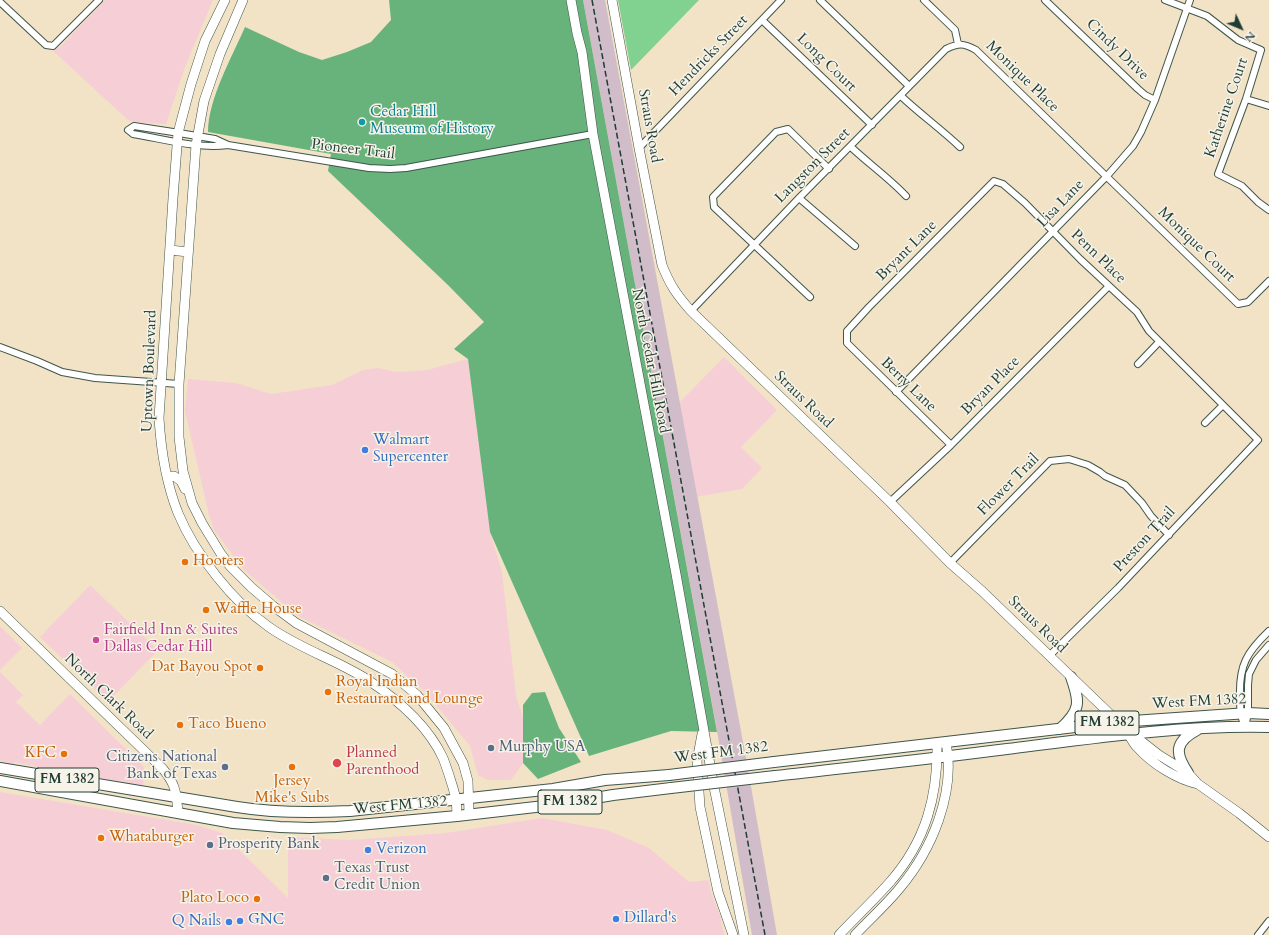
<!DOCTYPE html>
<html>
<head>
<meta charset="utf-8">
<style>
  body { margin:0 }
  #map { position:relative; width:1269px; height:935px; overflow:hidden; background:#f2e2c6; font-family:Cardo,serif }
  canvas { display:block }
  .north { position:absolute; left:1221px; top:8px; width:40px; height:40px; -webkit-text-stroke:3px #f7f3e8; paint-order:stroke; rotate:134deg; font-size:11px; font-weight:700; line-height:16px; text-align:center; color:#1f3d34 }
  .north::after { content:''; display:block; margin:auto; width:14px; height:18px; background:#1f3d34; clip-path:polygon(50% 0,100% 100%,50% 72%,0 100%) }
</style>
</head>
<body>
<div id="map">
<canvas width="1269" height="935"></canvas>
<div class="north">N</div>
</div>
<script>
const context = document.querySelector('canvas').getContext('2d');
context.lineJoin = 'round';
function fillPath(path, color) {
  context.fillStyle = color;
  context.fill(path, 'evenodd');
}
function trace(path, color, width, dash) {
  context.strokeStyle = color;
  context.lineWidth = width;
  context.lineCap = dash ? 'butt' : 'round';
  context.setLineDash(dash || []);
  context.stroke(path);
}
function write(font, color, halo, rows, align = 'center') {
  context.font = font + ' Cardo,serif';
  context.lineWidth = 3;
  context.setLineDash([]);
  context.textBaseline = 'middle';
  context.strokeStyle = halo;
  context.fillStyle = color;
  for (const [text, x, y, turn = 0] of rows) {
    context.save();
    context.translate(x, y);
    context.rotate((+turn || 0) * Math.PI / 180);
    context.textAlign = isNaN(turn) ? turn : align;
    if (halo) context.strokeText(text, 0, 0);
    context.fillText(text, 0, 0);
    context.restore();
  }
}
fillPath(new Path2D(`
  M105 0H213L185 67 166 124 133 122 128 120 52 50 60 47Z
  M724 357 777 410 741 447 762 468 742 489 695 497 678 404Z
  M468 359 490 532 502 572 516 696 523 717V763L511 780H488L478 775 470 746 426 693 392 662 298 616 244 570 214 530 209 515 185 411 188 379 236 383 271 394 332 385 363 370 378 368 396 372 427 370Z
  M90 585 158 650 108 702 40 637Z
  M0 626 22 648 0 670Z
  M0 672 23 695 16 702 40 725 70 694 144 767 143 787 76 774 75 775 14 762 13 764 0 761Z
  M0 792 197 825 222 833 288 898V837L349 840 446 833 542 818 607 830 649 848 689 882 708 880 712 896 720 915 724 935H0Z`), '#f6cfd6');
fillPath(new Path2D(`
  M583 0H605L746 758 777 935H752L717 731Z`), '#d1bdc9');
fillPath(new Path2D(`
  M618 0H699L631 70Z`), '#81d191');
fillPath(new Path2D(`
  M389 0H583L717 732 671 731 589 756 490 532 468 359 454 349 484 322 449 286 328 171 331 154 208 132C208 99 232 57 245 27L299 52 322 60 347 52 371 42 391 20Z
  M545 692 559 728 581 762 538 779 523 763V705L532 693Z`), '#68b37b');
const street = new Path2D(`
  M820 0 909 86
  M924 0 955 30 958 44
  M1045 0 1138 89 1145 95 1155 100
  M1165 0 1207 16 1238 40 1261 50 1246 99 1218 174 1242 186 1258 202 1269 210
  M0 2 46 45 53 46 99 0
  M762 20 872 125
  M901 96C920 114 941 129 960 147
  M1246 99 1269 106
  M228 145C197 149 164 139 133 134L128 130 134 126 173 132 215 139 228 145 369 168 390 169 406 168 593 134
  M851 147C869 164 889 178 906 196
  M639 148 781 0
  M799 198 855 246
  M810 297 714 207 713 197 776 132 788 129 829 169
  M691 311 799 198 946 49C959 43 963 43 976 50L1238 304 1248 302 1269 281
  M0 347 37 361 62 372 95 378 179 384
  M1138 364 1159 342
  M896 392 1107 176 1133 146 1141 132 1155 100 1190 0
  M1205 423 1223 405
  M951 445 847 343V331L869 307 994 181 1003 184 1025 203 1080 259 1137 312 1149 331 1258 440 1118 588 1049 656
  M890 502 951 445 1109 286
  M950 563 1050 461 1069 459 1088 465 1100 472 1105 476 1125 485 1142 503 1151 516 1169 535
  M1245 727C1240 715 1240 708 1240 696 1239 665 1247 652 1269 631
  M1245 727 1248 713V685L1249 674 1256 660 1269 645
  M1258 935 1269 921`);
const secondary = new Path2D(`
  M225 0 205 41 191 84 178 133 173 198 159 418C161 451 166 483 178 513 195 554 233 602 269 627 300 649 337 660 368 680 397 699 428 726 443 758 445 763 447 769 449 775 454 791 457 798 457 816
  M243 0 220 54 204 101 196 145 179 384V437L183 471 192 503 202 523 221 554 230 566 251 587 273 606 296 623 392 674 417 695 444 728 463 763 468 781 469 814
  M571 0 577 33 582 52 593 134 676 574 714 787 744 935
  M612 0 639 148 662 265C670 285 676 294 691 311L890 502 950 563 983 592 1111 715C1117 721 1124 728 1129 735 1132 740 1134 745 1138 748 1152 764 1178 780 1198 784
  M170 250 188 252
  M167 477 174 476 181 481 185 489
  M0 611 163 769C176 785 176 792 178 812
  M702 734 697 761 700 807 718 892 733 935
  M1130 735 1141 741 1159 755 1188 773 1198 784 1239 813 1269 837
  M839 935C856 917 874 900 890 882 926 841 938 796 937 743
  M855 935C869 920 886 905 899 889 932 850 956 793 946 742`);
const primary = new Path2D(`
  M1060 729C1081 710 1080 702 1071 677
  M774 762 1118 722 1248 713 1269 714
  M0 768 237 807C274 813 312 813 350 811L553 789 605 780 669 775
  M1188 773C1175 754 1174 742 1197 730
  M775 776C853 767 930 759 1007 749 1094 738 1181 725 1269 727
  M0 781 233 823 280 827 310 828 337 827 457 816 553 805 613 795 671 788`);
trace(street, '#3f564a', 8);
trace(secondary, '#3f564a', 10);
trace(primary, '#3f564a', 12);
trace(street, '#fff', 6);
trace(secondary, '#fff', 9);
trace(primary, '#fff', 10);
trace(new Path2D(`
  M592 0 765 935`), '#1f3d34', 1.5, [6, 3]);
const primaryBridge = new Path2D(`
  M669 775 774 762
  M671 788 775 776`);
trace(primaryBridge, '#3f564a', 12, []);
trace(primaryBridge, '#fff', 10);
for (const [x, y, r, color] of [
  [362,122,4,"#0f9aa8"],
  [365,450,4,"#3f7fe0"],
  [185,562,4,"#e8710a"],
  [206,610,4,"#e8710a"],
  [96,640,4,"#d1479c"],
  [260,668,4,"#e8710a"],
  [328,692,4,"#e8710a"],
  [180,725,4,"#e8710a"],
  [491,748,4,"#5c6f8a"],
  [64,754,4,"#e8710a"],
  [337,763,5,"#e0444e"],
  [225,767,4,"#5c6f8a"],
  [292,767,4,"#e8710a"],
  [101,838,4,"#e8710a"],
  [210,845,4,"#5c6f8a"],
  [368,850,4,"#3f7fe0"],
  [326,878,4,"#5c6f8a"],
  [257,899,4,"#e8710a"],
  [616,919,4,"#3f7fe0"],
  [240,921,4,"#3f7fe0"],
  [229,922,4,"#3f7fe0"]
]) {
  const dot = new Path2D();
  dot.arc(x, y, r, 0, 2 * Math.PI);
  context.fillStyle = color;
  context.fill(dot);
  trace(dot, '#f7f3e8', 1.5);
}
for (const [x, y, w] of [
  [1107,723,64],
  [67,780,64],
  [570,802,64]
]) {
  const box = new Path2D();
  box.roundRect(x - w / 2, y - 12, w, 24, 3);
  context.fillStyle = '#f7f3e8';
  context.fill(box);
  trace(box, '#1f3d34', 1);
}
write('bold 14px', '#1f3d34', null, [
  ["FM 1382",1107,723],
  ["FM 1382",67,780],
  ["FM 1382",570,802]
]);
write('15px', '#1f3d34', '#f7f3e8', [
  ["Cindy Drive",1117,50,44],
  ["Hendricks Street",709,56,-46],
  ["Long Court",826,63,44],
  ["Monique Place",1022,77,44],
  ["Katherine Court",1227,108,-71],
  ["Straus Road",649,126,80],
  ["Pioneer Trail",353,150,7],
  ["Langston Street",813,166,-45],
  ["Lisa Lane",1061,204,-46],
  ["Monique Court",1196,245,44],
  ["Bryant Lane",907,251,-45],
  ["Penn Place",1098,257,44],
  ["North Cedar Hill Road",650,361,79],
  ["Uptown Boulevard",150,371,-88],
  ["Berry Lane",908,385,44],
  ["Bryan Place",991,386,-45],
  ["Straus Road",803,400,44],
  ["Flower Trail",1009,485,-45],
  ["Preston Trail",1145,540,-47],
  ["Straus Road",1037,625,44],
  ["North Clark Road",108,697,44],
  ["West FM 1382",1199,702,-3],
  ["West FM 1382",721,753,-7],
  ["West FM 1382",400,806,-5]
]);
write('15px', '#0d838f', '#f7f3e8', [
  ["Cedar Hill",370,113],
  ["Museum of History",370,130]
], 'left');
write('15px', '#366cbe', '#f7f3e8', [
  ["Walmart",373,441],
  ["Supercenter",373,458],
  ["Verizon",376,850],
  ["Dillard's",624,919],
  ["GNC",248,921],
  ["Q Nails",221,922,"right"]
], 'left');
write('15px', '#c56008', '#f7f3e8', [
  ["Hooters",193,562],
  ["Waffle House",214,610],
  ["Dat Bayou Spot",252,668,"right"],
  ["Royal Indian",336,683],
  ["Restaurant and Lounge",336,700],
  ["Taco Bueno",188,725],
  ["KFC",56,754,"right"],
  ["Jersey",292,782,"center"],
  ["Mike's Subs",292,799,"center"],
  ["Whataburger",109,838],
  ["Plato Loco",249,899,"right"]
], 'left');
write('15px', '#b23c85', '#f7f3e8', [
  ["Fairfield Inn & Suites",104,631],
  ["Dallas Cedar Hill",104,648]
], 'left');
write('15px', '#4e5e75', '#f7f3e8', [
  ["Murphy USA",499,748],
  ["Citizens National",217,758,"right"],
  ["Bank of Texas",217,775,"right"],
  ["Prosperity Bank",218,845],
  ["Texas Trust",334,869],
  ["Credit Union",334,886]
], 'left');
write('15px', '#be3a42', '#f7f3e8', [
  ["Planned",346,754],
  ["Parenthood",346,771]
], 'left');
</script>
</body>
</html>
